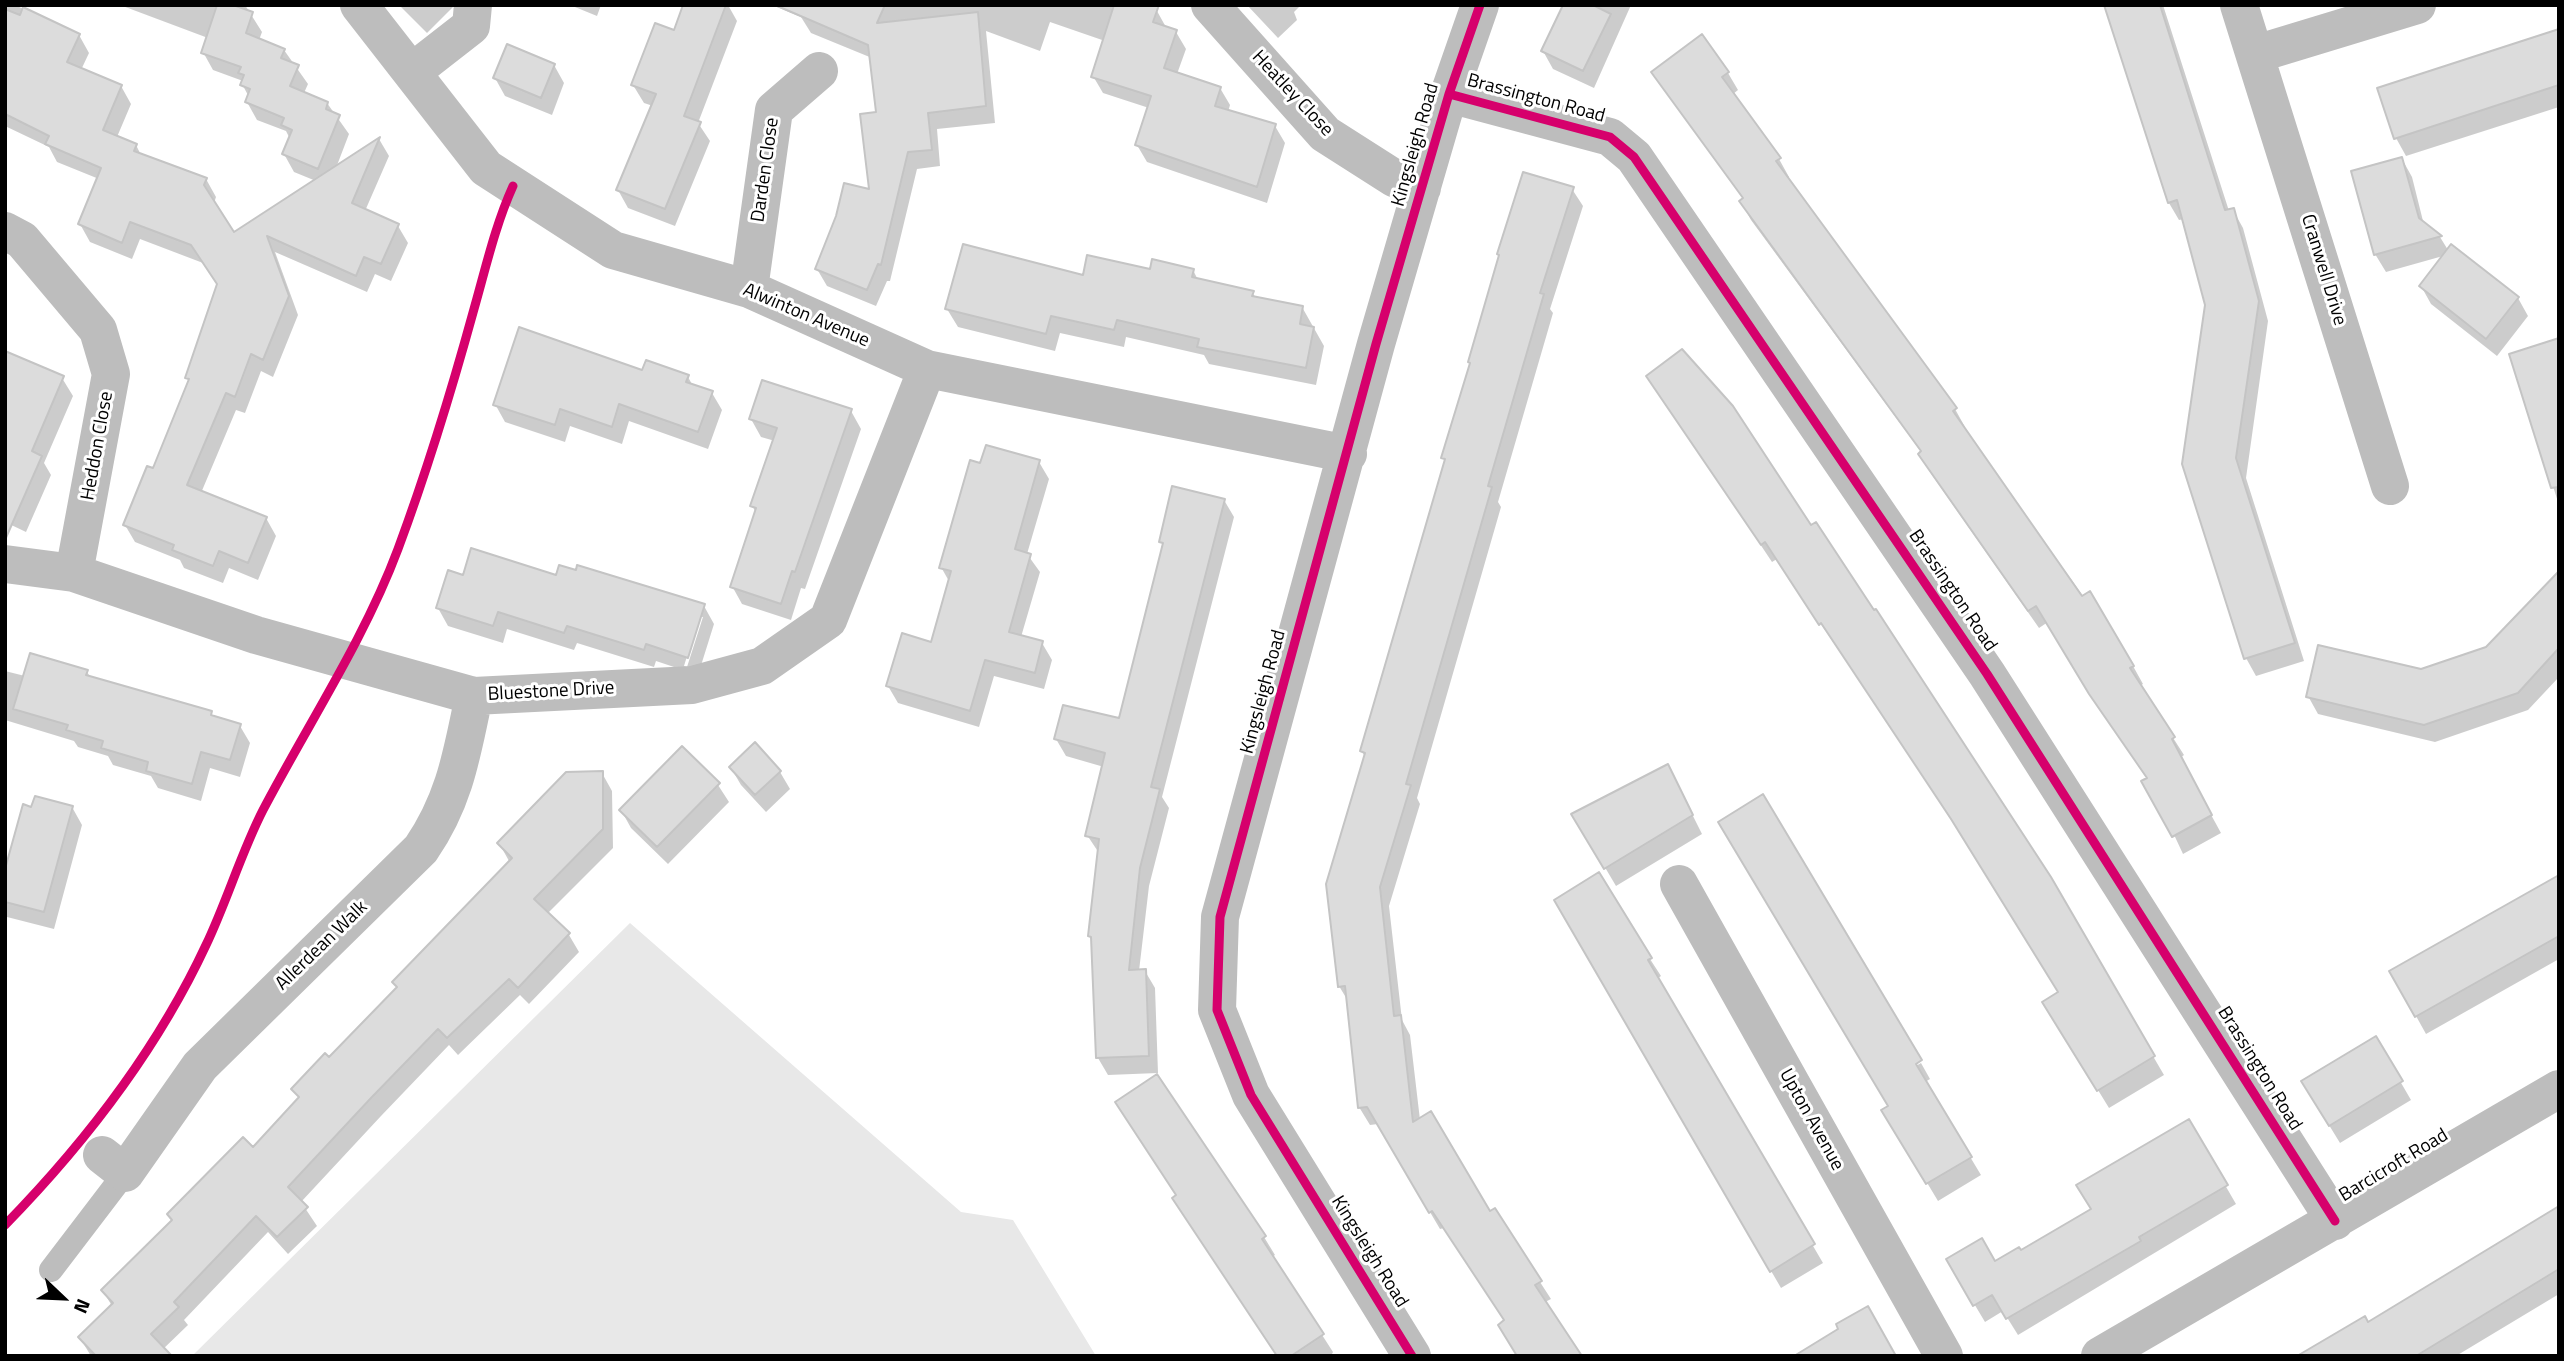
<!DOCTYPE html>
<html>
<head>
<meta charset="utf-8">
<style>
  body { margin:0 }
  #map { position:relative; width:2564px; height:1361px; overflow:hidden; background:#fff; font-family:"Titillium Web",sans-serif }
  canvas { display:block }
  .frame { position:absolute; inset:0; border:7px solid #000; pointer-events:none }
  .north { position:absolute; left:28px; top:1263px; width:70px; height:70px; -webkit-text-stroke:5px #fff; paint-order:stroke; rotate:113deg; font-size:19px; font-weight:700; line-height:28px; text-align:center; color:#000 }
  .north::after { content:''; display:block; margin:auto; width:24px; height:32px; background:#000; clip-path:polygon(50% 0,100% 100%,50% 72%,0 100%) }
</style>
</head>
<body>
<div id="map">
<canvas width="2564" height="1361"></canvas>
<div class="frame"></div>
<div class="north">N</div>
</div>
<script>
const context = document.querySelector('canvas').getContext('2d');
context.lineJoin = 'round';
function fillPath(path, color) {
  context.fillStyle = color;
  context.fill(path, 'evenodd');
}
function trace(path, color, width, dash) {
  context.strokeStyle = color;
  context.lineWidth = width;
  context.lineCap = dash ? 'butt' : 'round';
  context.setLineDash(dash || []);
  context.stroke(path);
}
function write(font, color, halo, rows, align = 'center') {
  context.font = font + ' "Titillium Web",sans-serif';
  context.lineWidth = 6;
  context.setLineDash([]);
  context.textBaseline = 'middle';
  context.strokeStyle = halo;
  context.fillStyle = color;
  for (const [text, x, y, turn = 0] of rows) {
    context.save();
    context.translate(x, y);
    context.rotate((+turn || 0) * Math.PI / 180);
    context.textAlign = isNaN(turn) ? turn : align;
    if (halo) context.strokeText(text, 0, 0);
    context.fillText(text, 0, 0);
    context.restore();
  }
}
fillPath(new Path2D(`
  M630 923 961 1212 1013 1220 1096 1356H192Z`), '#e8e8e8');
fillPath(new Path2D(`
  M5 5H15L79 35 89 53 81 70 121 86 131 104 117 137 136 145 141 155 206 179 216 197 214 203 234 234 316 181 294 172 284 154 290 139 286 131 257 120 247 102 249 97 242 84 243 81 213 70 203 52 208 38 120 5H245L262 32 259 40 284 50 308 84 304 93 327 103 349 134 336 168 379 139 389 156 365 211 398 226 408 243 391 281 375 274 367 292 275 252 298 315 273 377 261 371 245 413 236 410 201 493 266 518 276 536 258 580 229 568 223 583 184 568 180 560 135 542 125 525 154 470 189 382 187 378 218 286 203 263 140 239 132 259 90 242 80 224 99 179 57 162 49 147 5 126Z
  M399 5H455L427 33Z
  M570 5H601L597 16Z
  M685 5H728L737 21 698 123 710 141 675 226 628 208 618 190 653 106 644 103 633 85 675 32Z
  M772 5H1139L1157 11 1167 29 1176 32 1186 49 1177 74 1220 88 1230 105 1228 112 1275 126 1285 143 1267 203 1147 162 1137 145 1149 108 1103 93 1093 76 1105 41 1050 22 1040 51 986 31 995 123 937 129 940 166 917 169 890 281H887L876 306 827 286 817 269 871 191 878 114 872 58 811 33 801 17Z
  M1247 5H1301L1294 12 1297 20 1278 38Z
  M1565 5H1631L1594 88 1553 69 1543 51Z
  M2106 5H2163L2229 211 2233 210 2243 228 2268 321 2246 478 2304 661 2256 676 2246 658 2206 305 2184 219 2179 220 2169 203Z
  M2559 32V107L2406 156 2396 138Z
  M554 65 564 83 552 115 505 96 495 78Z
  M1653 72 1728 73 1738 90 1733 94 1779 159 1789 177 1787 179 1955 409 1965 427 1963 428 2133 666 2143 684 2140 686 2184 755 2180 758 2221 833 2183 854 2148 779 2048 622 2039 628 1930 472 1920 454 1922 453 1751 220 1741 202 1744 200Z
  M2402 159 2412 177 2424 225 2440 237 2448 250 2451 246 2518 298 2528 316 2497 356 2431 304 2421 286 2443 256 2386 272 2375 254Z
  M1572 189 1583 206 1550 309 1553 313 1498 502 1501 507 1417 798 1420 804 1389 906 1402 1020 1410 1035 1420 1120 1489 1214 1494 1211 1551 1299 1506 1322 1444 1228 1440 1229 1378 1124 1370 1125 1359 1107 1348 1001 1339 986 1365 757 1362 751 1446 463 1443 458Z
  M1193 270 1198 280 1252 292 1256 298 1302 307 1324 346 1316 385 1209 364 1204 355 1126 337 1124 347 1060 333 1055 351 958 327 947 309 1084 277Z
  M2559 340V505L2511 356Z
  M5 353 62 378 73 396 44 463 51 475 26 532 5 522Z
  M643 372 688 377 693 386 712 393 722 410 708 449 629 421 622 444 570 426 565 442 505 422 495 404Z
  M1648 376 2049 878 2164 1075 2109 1108 2055 1020 2060 993 1929 784 1777 559 1772 562Z
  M851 411 861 429 805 589 801 588 791 620 742 604 732 586 756 513 752 505 775 441 761 437 751 419Z
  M1039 462 1049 479 1027 554 1040 572 1021 637 1042 643 1052 660 1044 689 994 676 979 727 898 703 888 686 933 644 950 583 941 567 981 466Z
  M1224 500 1234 517 1162 797 1169 808 1149 886 1139 971H1145L1155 988 1158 1073 1108 1075 1098 1058 1093 942 1089 936 1099 853 1087 835 1104 767 1066 756 1056 739 1121 720 1164 548 1161 542Z
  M2559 574V677L2528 710 2435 742 2318 714 2308 696 2421 671 2487 648Z
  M464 577H557L704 606 714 624 698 675 656 661 654 667 577 643 574 650 507 629 503 643 448 626 438 608ZM699 617H703L687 667 684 666Z
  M5 671 25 676 87 672 91 678 211 712 215 719 240 726 250 743 240 777 210 768 201 801 158 788 151 776 113 765 108 756 78 747 74 741 5 720Z
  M731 768 780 772 790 789 766 812 741 785Z
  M602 773 612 791 613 848 547 914 569 935 579 952 529 1004 520 995 458 1055 449 1045 381 1116 301 1202 317 1226 288 1254 268 1232 184 1320 188 1325 160 1352 161 1356H91L80 1338 112 1306 103 1291 173 1221 169 1214 253 1149 299 1099 294 1089 329 1060 398 988 509 861 499 843Z
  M1677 784 1702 834 1616 886 1574 815Z
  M718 785 729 802 668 864 631 828 621 810Z
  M72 807 82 825 54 929 7 917 5 871 33 809Z
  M2559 877V959L2426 1034 2391 971Z
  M1556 901 1650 959 1661 976 1657 979 1823 1263 1781 1288Z
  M2375 1038 2411 1100 2340 1143 2313 1099Z
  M1921 1063 1930 1079 1925 1082 1981 1175 1938 1201 1884 1111 1890 1107 1909 1070Z
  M1156 1076 1264 1237 1275 1255 1272 1257 1333 1352 1331 1356H1277L1177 1196Z
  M2188 1121 2236 1204 2018 1335 2003 1311 1985 1322 1948 1260 1995 1263 2020 1253 2093 1210Z
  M2559 1218V1294L2456 1356H2302L2368 1324Z`), '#0003');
const building = new Path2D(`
  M217 5H233L253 12 246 33 285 49 281 58 299 65 290 86 328 102 326 109 340 115 318 169 282 154 292 130 281 125 284 118 245 102 250 89 240 85 244 75 238 73 241 67 201 53Z
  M683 5H726L684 116 701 122 665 209 616 190 656 94 631 85 655 23 674 30Z
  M775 5H885L877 23 978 12 986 106 928 113 932 150 908 152 881 265 878 264 867 290 815 269 836 216 844 183 869 189 860 114 876 112 868 45Z
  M1114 5H1159L1153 22 1177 30 1164 68 1221 87 1215 106 1276 124 1257 187 1135 145 1151 96 1091 77Z
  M1563 5H1593L1611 14 1583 71 1541 51Z
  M2104 5H2160L2225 210 2234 208 2259 301 2236 458 2295 643 2244 659 2182 464 2205 305 2177 200 2168 203Z
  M23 7 80 34 67 62 122 85 103 130 137 144 134 151 207 178 204 185 234 232 380 137 352 203 399 224 381 264 364 257 356 276 267 236 289 296 263 360 251 354 235 397 226 393 187 485 267 517 248 563 219 551 213 566 172 550 174 545 123 525 147 466 153 468 189 379 185 378 217 284 191 245 130 222 122 243 78 224 101 168 45 144 49 136 5 114V9L20 15Z
  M2559 29V85L2394 139 2377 88Z
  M1702 34 1729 72 1722 77 1781 158 1776 161 1957 408 1953 411 2082 596 2090 591 2134 666 2130 668 2175 737 2172 739 2212 815 2172 837 2141 781 2147 778 2089 694 2036 606 2028 611 1918 454 1921 451 1739 201 1743 198 1651 72Z
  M507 44 555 64 541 98 493 78Z
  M2402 157 2419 218 2442 236 2374 255 2351 171Z
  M1523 172 1574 187 1540 293 1544 294 1488 486 1492 487 1406 784 1411 785 1380 887 1394 1016 1401 1015 1413 1122 1431 1111 1490 1211 1495 1208 1542 1281 1535 1285 1582 1356H1517L1498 1325 1504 1320 1432 1211 1429 1213 1367 1107 1358 1108 1345 986 1338 987 1326 884 1365 753 1360 751 1445 459 1441 458 1470 363 1468 362 1499 255 1497 254Z
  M963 244 1083 275 1087 255 1150 269 1152 259 1194 269 1192 277 1254 291 1252 296 1303 306 1300 324 1314 327 1306 368 1197 347 1199 339 1117 320 1114 330 1051 316 1046 334 945 309Z
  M2451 244 2519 297 2486 339 2419 286Z
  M519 327 642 370 646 360 689 375 686 382 713 391 698 432 619 404 612 427 560 409 555 425 493 405Z
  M2559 338V487L2551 488 2509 354Z
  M1682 349 1733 406 1811 525 1816 522 1874 610 1876 609 2051 877 2155 1056 2097 1091 2042 1002 2058 992 1951 819 1821 623 1819 625 1765 542 1761 545 1646 376Z
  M5 351 64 376 32 451 42 456 5 540Z
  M762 380 852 409 795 572 792 571 781 604 730 587 756 508 750 506 777 428 749 419Z
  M986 445 1040 460 1015 549 1031 554 1009 632 1043 641 1035 673 985 660 970 711 886 686 902 633 931 642 951 571 939 568 970 460 980 463Z
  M1172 486 1225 499 1151 787 1160 789 1140 868 1129 970 1146 969 1149 1056 1096 1058 1091 937 1088 936 1099 839 1085 836 1105 753 1054 739 1063 705 1119 718 1163 543 1159 542Z
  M471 548 556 575 559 565 576 570 577 565 705 604 688 658 646 644 644 650 567 626 564 633 498 612 493 626 436 608 448 570 463 575Z
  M2559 571V648L2518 693 2424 725 2306 697 2318 645 2421 669 2486 647Z
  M30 653 88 670 86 675 212 711 211 715 241 724 230 760 201 752 192 784 146 771 148 762 101 748 103 741 66 730 68 725 13 709Z
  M755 742 781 771 755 795 729 767Z
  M682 746 720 783 657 847 619 810Z
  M1668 764 1693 815 1604 869 1571 814Z
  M603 771V829L534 899 570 933 518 988 509 979 447 1038 438 1029 371 1098 288 1187 308 1207 277 1237 256 1216 174 1302 179 1307 151 1334 172 1356H96L78 1337 113 1303 101 1290 172 1220 167 1214 243 1137 253 1147 299 1097 291 1089 325 1053 329 1057 397 987 392 982 512 858 497 843 566 772Z
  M1763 794 1922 1060 1916 1064 1972 1157 1926 1184 1881 1110 1888 1106 1718 822Z
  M35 796 73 806 44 912 5 902V869L23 804 31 807Z
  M1599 872 1652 958 1648 960 1815 1244 1770 1272 1554 900Z
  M2559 875V936L2415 1017 2389 971Z
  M2376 1036 2403 1081 2329 1126 2301 1081Z
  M1157 1074 1266 1236 1262 1239 1324 1334 1291 1356H1277L1172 1198 1176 1195 1115 1102Z
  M2189 1119 2228 1185 2139 1237 2141 1241 2006 1319 1992 1295 1973 1306 1946 1259 1982 1238 1995 1261 2019 1247 2021 1250 2091 1209 2076 1185Z
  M2559 1206V1269L2416 1356H2297L2365 1316 2368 1322Z
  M1868 1306 1896 1356H1794L1838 1329 1836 1324Z`);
fillPath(building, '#dcdcdc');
trace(building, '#c4c4c4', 2);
trace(new Path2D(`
  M51 1270 125 1173`), '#bdbdbd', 24);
trace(new Path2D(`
  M359 5 486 168 613 250 749 289 927 369 1348 454
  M1210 5 1325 134 1394 178 1422 188
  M2239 5 2390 486
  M2256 54 2417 5
  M412 72 471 26 473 5
  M1449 94 1610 137 1634 157 1987 674 2335 1221
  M5 231 22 240 98 330 111 374 74 573
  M749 289 774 110 819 71
  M5 564 74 573 256 635 474 696 692 685 762 666 828 620 927 369
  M1679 884 1944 1356
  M102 1155 125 1173 200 1066 421 849C455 800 462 753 474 696
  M1412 1356 1251 1095 1217 1010 1220 917 1376 344 1449 94 1480 5
  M2100 1356 2559 1089`), '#bdbdbd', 38);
trace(new Path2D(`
  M1449 94 1610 137 1634 157 1987 674 2335 1221
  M5 1225C84 1144 158 1048 206 945 227 901 241 853 263 810 308 724 364 640 398 549 427 471 452 389 474 309 486 267 495 226 513 186
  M1412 1356 1251 1095 1217 1010 1220 917 1376 344 1449 94 1480 5`), '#d6006c', 9);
write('19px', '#000', '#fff', [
  ["Heatley Close",1292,94,47],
  ["Brassington Road",1536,99,15],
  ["Kingsleigh Road",1416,145,-74],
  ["Darden Close",766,170,-82],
  ["Cranwell Drive",2323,270,73],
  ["Alwinton Avenue",806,316,23],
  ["Heddon Close",98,446,-80],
  ["Brassington Road",1952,591,56],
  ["Bluestone Drive",551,692,-3],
  ["Kingsleigh Road",1264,692,-75],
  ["Allerdean Walk",322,946,-44],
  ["Brassington Road",2259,1069,58],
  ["Upton Avenue",1811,1120,61],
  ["Barcicroft Road",2394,1166,-31],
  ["Kingsleigh Road",1369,1252,58]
]);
</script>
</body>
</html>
